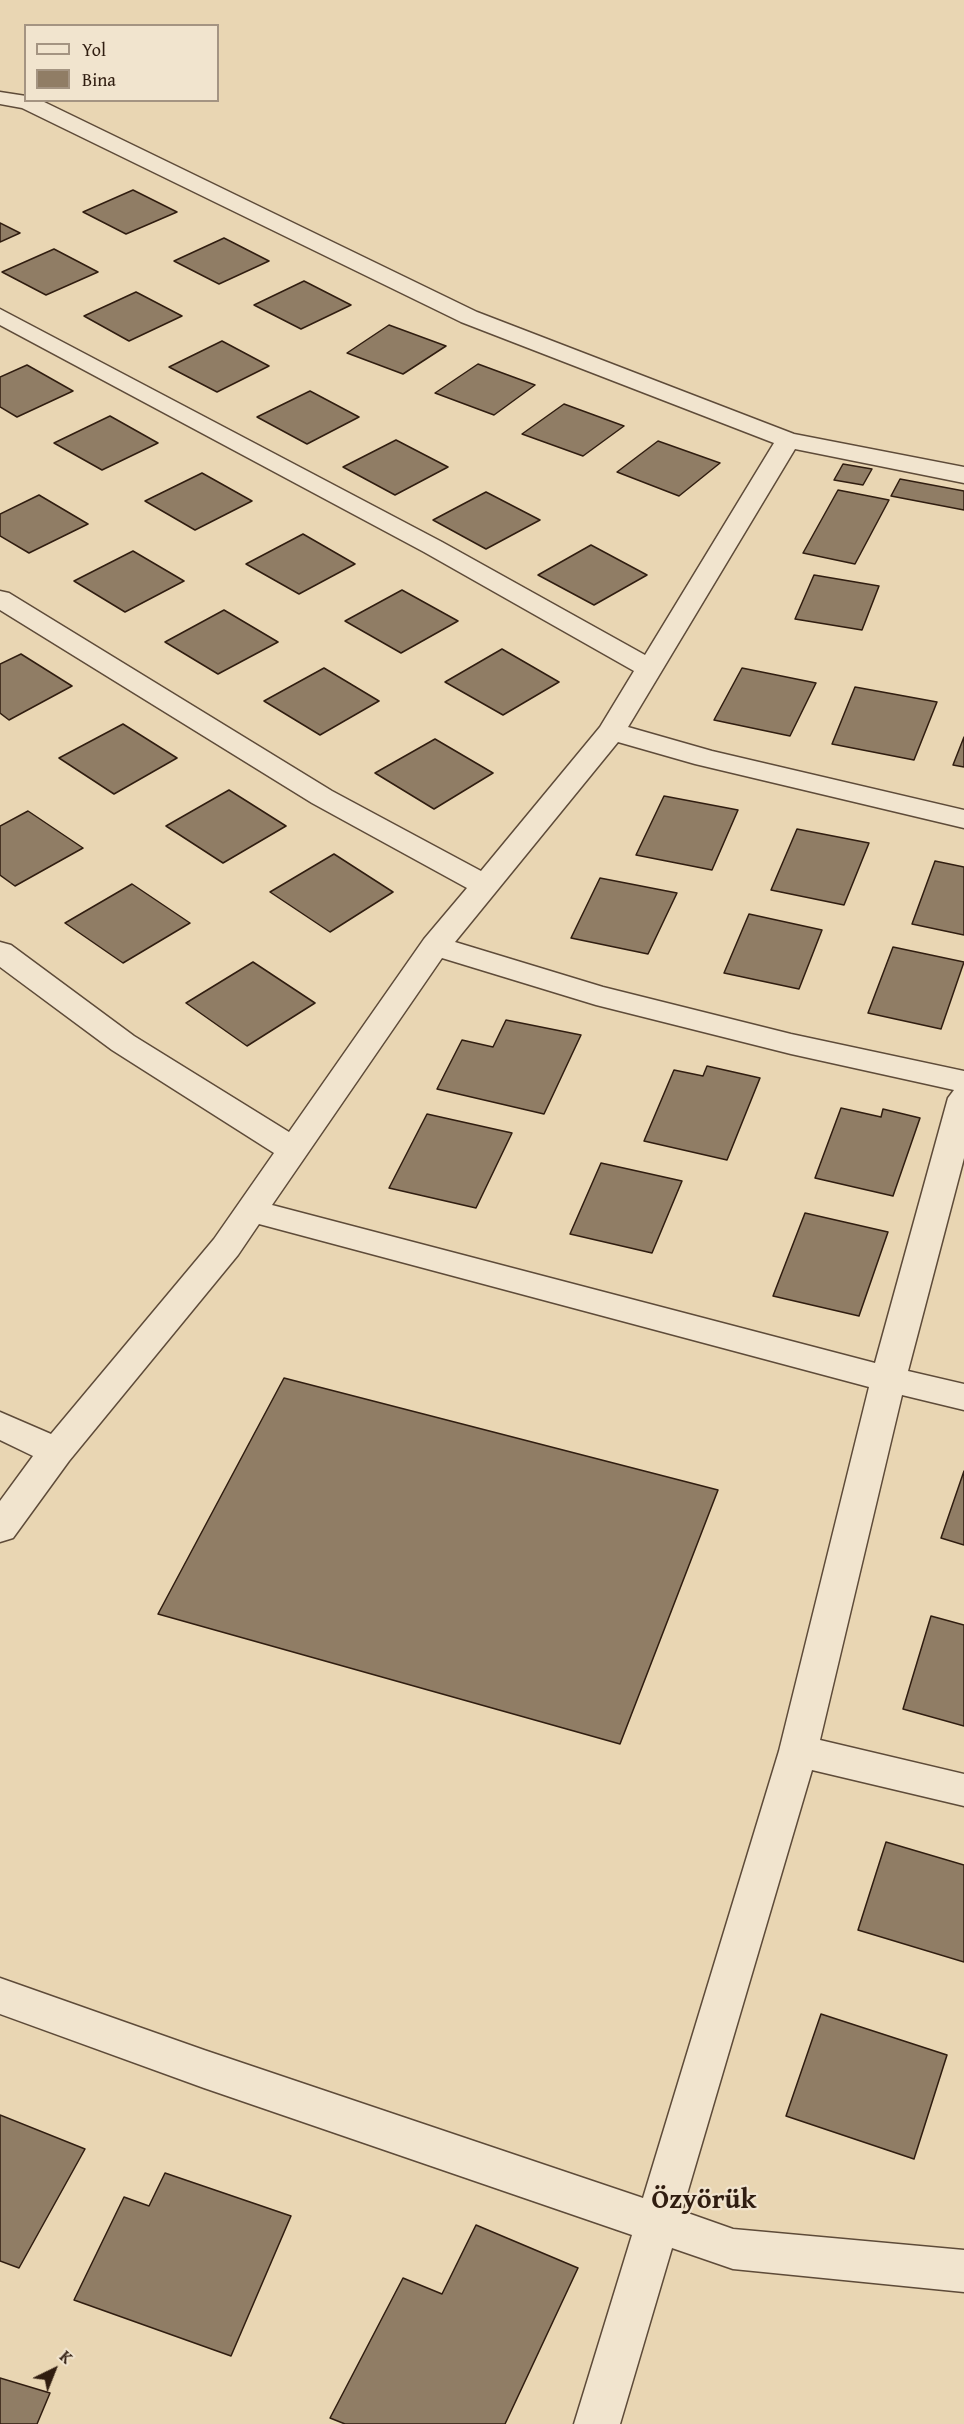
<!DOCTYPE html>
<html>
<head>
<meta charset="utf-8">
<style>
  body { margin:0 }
  #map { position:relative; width:964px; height:2424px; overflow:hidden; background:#e9d6b3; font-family:"Gentium Book Plus",serif }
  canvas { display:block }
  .legend { position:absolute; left:24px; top:24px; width:195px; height:78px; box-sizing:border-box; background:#f1e4ce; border:2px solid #a49482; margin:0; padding:8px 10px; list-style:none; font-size:18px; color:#301d10 }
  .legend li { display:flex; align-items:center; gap:12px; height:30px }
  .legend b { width:30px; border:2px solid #a49482 }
  .north { position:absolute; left:24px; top:2340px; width:60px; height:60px; -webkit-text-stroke:4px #f1e4ce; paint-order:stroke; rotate:43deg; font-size:16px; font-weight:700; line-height:24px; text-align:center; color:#301d10 }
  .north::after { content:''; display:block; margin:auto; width:21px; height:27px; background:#301d10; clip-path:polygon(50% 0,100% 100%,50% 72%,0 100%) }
</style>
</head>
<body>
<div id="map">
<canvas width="964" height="2424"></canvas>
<ul class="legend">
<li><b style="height:8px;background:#f1e4ce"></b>Yol</li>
<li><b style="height:16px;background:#907d65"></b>Bina</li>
</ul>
<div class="north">K</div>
</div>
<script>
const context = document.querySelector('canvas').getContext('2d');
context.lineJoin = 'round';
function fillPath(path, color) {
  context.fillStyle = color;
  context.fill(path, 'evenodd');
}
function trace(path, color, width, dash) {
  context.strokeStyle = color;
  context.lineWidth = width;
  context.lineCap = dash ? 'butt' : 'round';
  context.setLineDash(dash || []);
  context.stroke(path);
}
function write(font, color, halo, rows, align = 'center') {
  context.font = font + ' "Gentium Book Plus",serif';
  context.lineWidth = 4.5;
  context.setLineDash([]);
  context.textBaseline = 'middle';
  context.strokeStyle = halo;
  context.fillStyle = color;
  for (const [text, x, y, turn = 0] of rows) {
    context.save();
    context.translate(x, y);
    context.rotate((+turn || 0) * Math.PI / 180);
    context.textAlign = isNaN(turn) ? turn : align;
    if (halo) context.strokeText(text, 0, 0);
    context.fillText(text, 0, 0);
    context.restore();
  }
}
const building = new Path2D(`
  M133 190 177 212 126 234 83 212Z
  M0 223 20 233 0 242Z
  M224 238 269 261 219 284 174 261Z
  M54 249 98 272 46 295 2 272Z
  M304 281 351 305 301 329 254 305Z
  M136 292 182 316 129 341 84 316Z
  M389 325 446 346 403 374 347 353Z
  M222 341 269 366 217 392 169 367Z
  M478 364 535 385 494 415 435 393Z
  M27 365 73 391 17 417 0 407V377Z
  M310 391 359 417 307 444 257 417Z
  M564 404 624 426 583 456 522 434Z
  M110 416 158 443 102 470 54 443Z
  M396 440 448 467 395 495 343 467Z
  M658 441 720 463 679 496 617 472Z
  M843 464 872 469 863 485 834 480Z
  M202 473 252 501 195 530 145 501Z
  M900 479 964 491V510L891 496Z
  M838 490 889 500 855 564 803 553Z
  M486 492 540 520 486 549 433 520Z
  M39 495 88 524 29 553 0 536V514Z
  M303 534 355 564 299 594 246 564Z
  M591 545 647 575 594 605 538 575Z
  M133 551 184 581 125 612 74 581Z
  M814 575 879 586 862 630 795 619Z
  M402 590 458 621 401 653 345 621Z
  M224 610 278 642 218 674 165 642Z
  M502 649 559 682 503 715 445 682Z
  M21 654 72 686 9 720 0 713V664Z
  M324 668 379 701 320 735 264 701Z
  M742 668 816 683 790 736 714 720Z
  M855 687 937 702 914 760 832 744Z
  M123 724 177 758 114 794 59 758Z
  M964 737V767L953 765Z
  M435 739 493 773 434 809 375 773Z
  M229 790 286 826 223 863 166 826Z
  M664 796 738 810 712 870 636 855Z
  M28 811 83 848 15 886 0 875V826Z
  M797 829 869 843 844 905 771 890Z
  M334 854 393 892 330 932 270 892Z
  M935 861 964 867V935L912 924Z
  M600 878 677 893 648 954 571 938Z
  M132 884 190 923 123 963 65 923Z
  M749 914 822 930 799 989 724 973Z
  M893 947 964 962 941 1029 868 1013Z
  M253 962 315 1003 247 1046 186 1003Z
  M506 1020 581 1035 544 1114 437 1089 462 1040 493 1047Z
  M707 1066 760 1078 727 1160 644 1141 674 1070 703 1076Z
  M841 1108 881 1117 883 1109 920 1118 893 1196 815 1178Z
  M427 1114 512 1133 476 1208 389 1188Z
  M601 1163 682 1181 652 1253 570 1234Z
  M805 1213 888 1232 859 1316 773 1296Z
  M284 1378 718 1490 620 1744 158 1614Z
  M964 1471V1545L941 1538Z
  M931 1616 964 1625V1726L903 1709Z
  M886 1842 964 1865V1962L858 1930Z
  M821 2014 947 2055 914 2159 786 2116Z
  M0 2115 85 2149 19 2268 0 2261Z
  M165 2173 291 2216 231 2356 74 2300 124 2197 149 2206Z
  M476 2225 578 2268 505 2424H345L330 2418 403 2278 442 2294Z
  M0 2378 50 2393 37 2424H0Z`);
fillPath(building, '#907d65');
trace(building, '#301d10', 1.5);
const street = new Path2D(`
  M0 92 26 96V100H40L477 312 794 434 964 467V483L795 449 628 727 712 751 964 810V828L695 764 618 742 455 942 603 987 791 1034 964 1071V1158L908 1371 964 1384V1410L902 1395 820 1740 964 1774V1806L812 1770 682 2211 733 2229 964 2250V2292L733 2269 672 2248 620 2424H574L632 2235 204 2088 0 2014V1978L204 2050 643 2198 779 1751 869 1387 259 1224 238 1255 69 1461 13 1538 0 1542V1501L33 1456 0 1440V1412L51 1434 214 1239 274 1153 112 1050 0 967V942L11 945 134 1036 289 1132 424 939 467 888 312 803 0 610V591L9 593 332 791 481 871 600 727 634 671 424 552 0 325V309L442 542 645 655 774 443 461 322 22 108 0 104ZM442 958 596 1005 791 1054 954 1090 948 1098 875 1363 272 1205Z`);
trace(street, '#5e4b39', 3);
fillPath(street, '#f1e4ce');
write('bold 28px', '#301d10', '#f1e4ce', [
  ["Özyörük",704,2201]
]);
</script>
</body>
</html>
